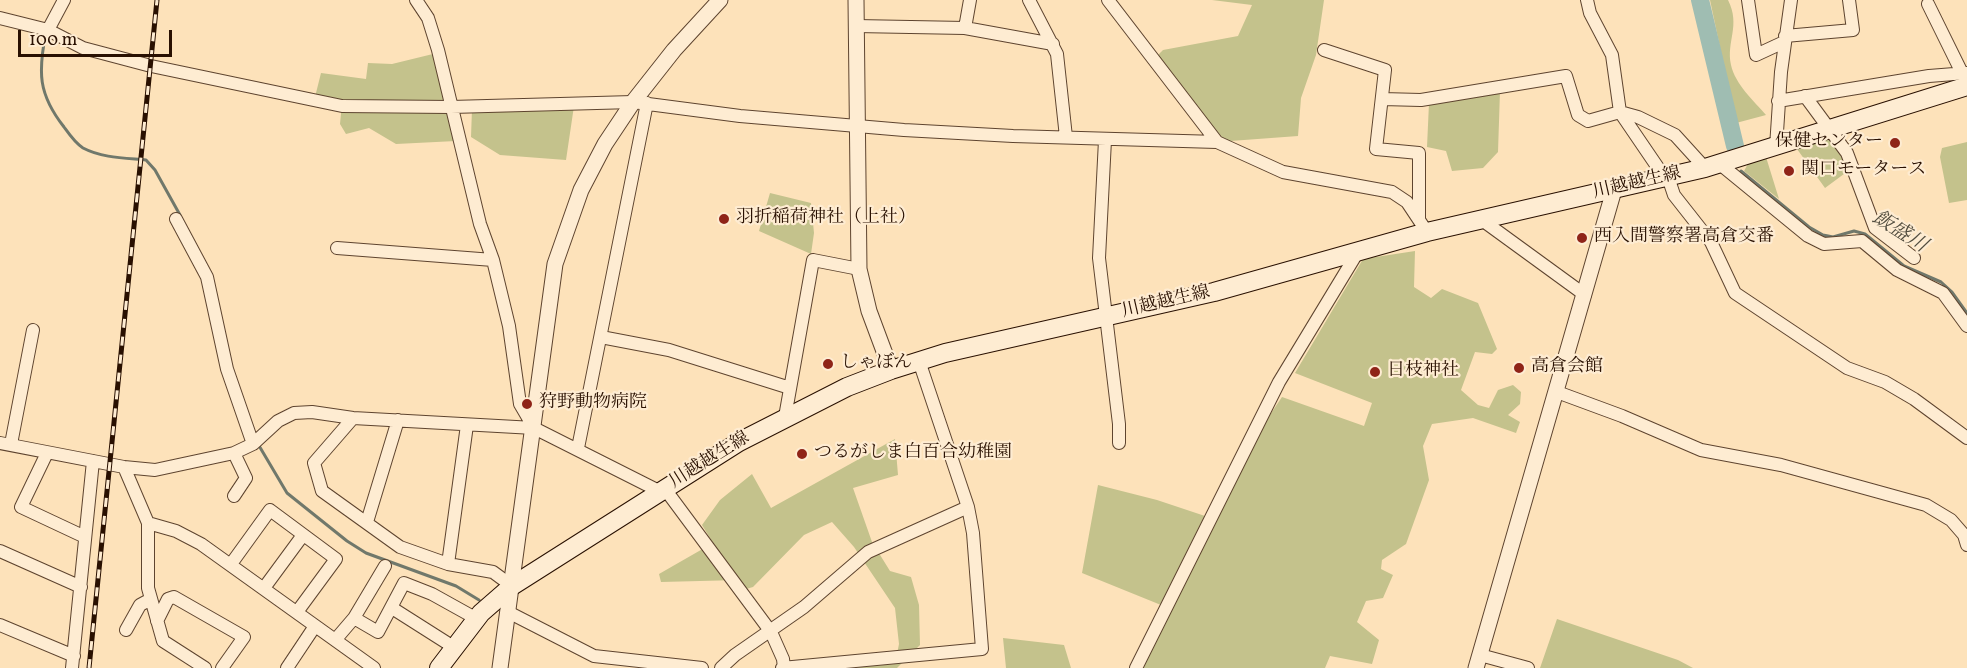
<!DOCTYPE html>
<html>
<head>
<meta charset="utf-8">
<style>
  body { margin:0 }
  #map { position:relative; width:1967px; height:668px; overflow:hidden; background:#fde2ba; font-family:Vollkorn,serif }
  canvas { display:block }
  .scale { position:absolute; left:18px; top:30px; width:154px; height:27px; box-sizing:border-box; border:3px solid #291001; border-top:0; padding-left:8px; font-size:18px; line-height:21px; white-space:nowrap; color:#291001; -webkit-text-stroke:4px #feecd2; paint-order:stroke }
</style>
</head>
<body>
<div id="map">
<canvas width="1967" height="668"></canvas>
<div class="scale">100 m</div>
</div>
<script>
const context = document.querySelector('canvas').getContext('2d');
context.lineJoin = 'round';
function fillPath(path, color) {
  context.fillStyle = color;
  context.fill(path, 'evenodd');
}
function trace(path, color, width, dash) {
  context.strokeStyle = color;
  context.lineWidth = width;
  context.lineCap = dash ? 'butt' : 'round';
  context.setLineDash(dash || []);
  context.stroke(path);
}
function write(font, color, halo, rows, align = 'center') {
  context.font = font + ' Vollkorn,"Noto Serif JP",serif';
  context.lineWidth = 4.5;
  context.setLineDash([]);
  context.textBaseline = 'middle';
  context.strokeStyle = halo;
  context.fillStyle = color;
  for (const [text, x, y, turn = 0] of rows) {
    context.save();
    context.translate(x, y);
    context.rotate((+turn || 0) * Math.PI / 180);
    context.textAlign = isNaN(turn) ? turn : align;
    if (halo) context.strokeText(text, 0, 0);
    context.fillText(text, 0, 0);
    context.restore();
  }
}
fillPath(new Path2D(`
  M1212 0H1324L1316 55 1301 98 1298 136 1217 142 1154 59 1163 50 1238 36 1252 5Z
  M1710 0H1728C1741 26 1726 41 1731 65 1735 84 1754 101 1766 115L1736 123Z
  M437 53 456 141 396 144 369 128 346 134 340 124 342 103 315 97 321 73 366 79 368 63 392 64Z
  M1500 91 1498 152 1483 168 1452 171 1446 151 1427 147 1429 103Z
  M574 106 566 160 500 155 471 137 472 109Z
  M1833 136 1848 171 1825 188 1797 149Z
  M1967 142V200L1949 203 1940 157 1942 148Z
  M1766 157 1779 199 1744 171 1749 162Z
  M770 193 811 203 814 233 811 254 759 231Z
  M1415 251 1414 287 1431 298 1442 289 1478 303 1497 349 1492 354 1475 352 1461 390 1478 405 1489 408 1498 390 1513 385 1521 392 1520 404 1508 415 1520 422 1516 433 1473 418 1432 424 1423 446 1429 480 1406 544 1382 560 1381 569 1393 575 1383 598 1366 601 1357 622 1379 640 1372 664 1330 656 1325 668H1138L1161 605 1082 573 1098 485 1157 500 1214 519 1259 431 1282 397 1364 426 1372 403 1295 373 1363 259Z
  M895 439 898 475 853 488 872 542 890 571 911 577 919 605 920 645 897 668H850L895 664 899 644 895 608 854 547 832 522 804 535 753 587 746 589 739 580 661 582 659 574 713 543 702 525 720 500 752 474 771 508Z
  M1557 619 1678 660 1693 668H1540Z
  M1003 638 1064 645 1071 668H1006Z`), '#c4c28c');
trace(new Path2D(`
  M46 32C38 72 38 94 64 127 69 134 75 143 83 148 102 158 125 158 146 160L155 170 180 215
  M1741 171 1809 227 1823 235 1833 237 1854 231 1865 234 1904 266 1941 282 1952 292 1967 313
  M258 444 287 493 347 541 366 553 456 586 479 600`), '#70786b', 3);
trace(new Path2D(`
  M1700 0 1735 146`), '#9fbdb2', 18);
const minor = new Path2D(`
  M416 0 428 18 438 50 480 224 493 260 509 326 520 404 534 428
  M970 0 965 28 1053 44
  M1029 0 1057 54 1066 137
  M1108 0 1217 142 1283 172 1392 192 1407 202 1427 232
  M1587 0 1590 13 1612 55 1620 112 1665 178
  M1748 0 1756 55 1784 42
  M1928 4 1962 73
  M0 18 48 30 83 48 151 66 342 106 451 107 633 102 740 116 904 130 1013 136 1217 142
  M856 26 965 28
  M48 30 64 0
  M1785 36 1853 30 1849 0
  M1324 50 1385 70 1376 149 1419 153V219
  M1805 96 1847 153 1875 228 1914 258
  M1382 99 1421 100 1566 76 1578 115 1588 121 1620 112 1638 117 1675 135 1705 168
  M1778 101 1929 76 1967 73
  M1105 140 1099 258 1119 424V443
  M1776 147 1781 72 1791 0
  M1720 164 1808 236 1824 244 1862 241 1897 270 1943 293 1967 326
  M1668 177 1674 195 1711 242 1735 293 1847 368 1885 382 1914 399 1967 438
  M176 219 207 277 227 369 253 444
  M1482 220 1585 295
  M337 248 493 260
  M601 337 669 350 790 388
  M1557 392 1622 416 1701 450 1781 465 1926 505 1951 520 1964 535 1967 545
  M785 417 813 260 859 269
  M353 418 314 463 322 491 400 547 448 564 493 572 512 586
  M0 443 124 467 155 470 234 453 253 444 278 421 294 413 312 412 353 418 534 428 661 492
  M11 444 33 330
  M578 448 647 103
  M47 453 21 507 85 537
  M234 453 246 478 234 496
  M124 467 148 523 176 531 201 544 374 668
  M665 489 771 632 783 659 784 668
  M367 522 398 420
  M148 523V588L163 641 205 668
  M0 551 81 587
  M231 564 270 510 336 559 297 612
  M448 564 467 425
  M264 588 303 535
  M392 608 455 648
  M508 612 594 656 702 668
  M354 618 378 632 404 583 432 594 477 619
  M157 621 168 599 174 597 244 637 222 668
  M0 625 74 656
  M126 630 140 605 151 599
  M336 639 354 618 385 566
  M1480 655 1528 668
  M72 668 93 461
  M287 668 315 626
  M721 668 735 655 804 607 868 552 968 507
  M782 668 982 649 973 533 968 507 919 361
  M1136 668 1279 382 1359 250`);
const tertiary = new Path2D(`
  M856 0 859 269 869 311 891 370
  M500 668 555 264 581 190 605 144 633 102 674 50 720 0
  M1476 668 1614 190`);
const secondary = new Path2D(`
  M439 668 481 613 512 586 739 442 847 387 891 370 945 353 1214 292 1427 232 1705 168 1967 86`);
trace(minor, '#5e442f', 14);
trace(tertiary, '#5e442f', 17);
trace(secondary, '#291001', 20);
trace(minor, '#feecd2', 12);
trace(tertiary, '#feecd2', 15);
trace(secondary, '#feecd2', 18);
const rail = new Path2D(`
  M89 668 157 0`);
trace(rail, '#291001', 5);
trace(rail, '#feecd2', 3, [9]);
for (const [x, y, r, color] of [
  [1895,143,6,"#8f2418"],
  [1789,171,6,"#8f2418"],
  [724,219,6,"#8f2418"],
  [1582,238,6,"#8f2418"],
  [828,364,6,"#8f2418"],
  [1519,368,6,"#8f2418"],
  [1375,372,6,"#8f2418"],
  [527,404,6,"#8f2418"],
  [802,454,6,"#8f2418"]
]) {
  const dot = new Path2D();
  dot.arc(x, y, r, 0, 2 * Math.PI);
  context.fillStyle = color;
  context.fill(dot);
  trace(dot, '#feecd2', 2);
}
write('18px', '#291001', '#feecd2', [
  ["保健センター",1883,143,"right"],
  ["関口モータース",1801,171],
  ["羽折稲荷神社（上社）",736,219],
  ["西入間警察署高倉交番",1594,238],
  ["しゃぼん",840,364],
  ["高倉会館",1531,368],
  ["日枝神社",1387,372],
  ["狩野動物病院",539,404],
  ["つるがしま白百合幼稚園",814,454]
], 'left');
write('18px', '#291001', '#feecd2', [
  ["川越越生線",1637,184,-13],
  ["川越越生線",1166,303,-13],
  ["川越越生線",710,461,-32]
]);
write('italic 20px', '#524d3f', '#feecd2', [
  ["飯盛川",1899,233,32]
]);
</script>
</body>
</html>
